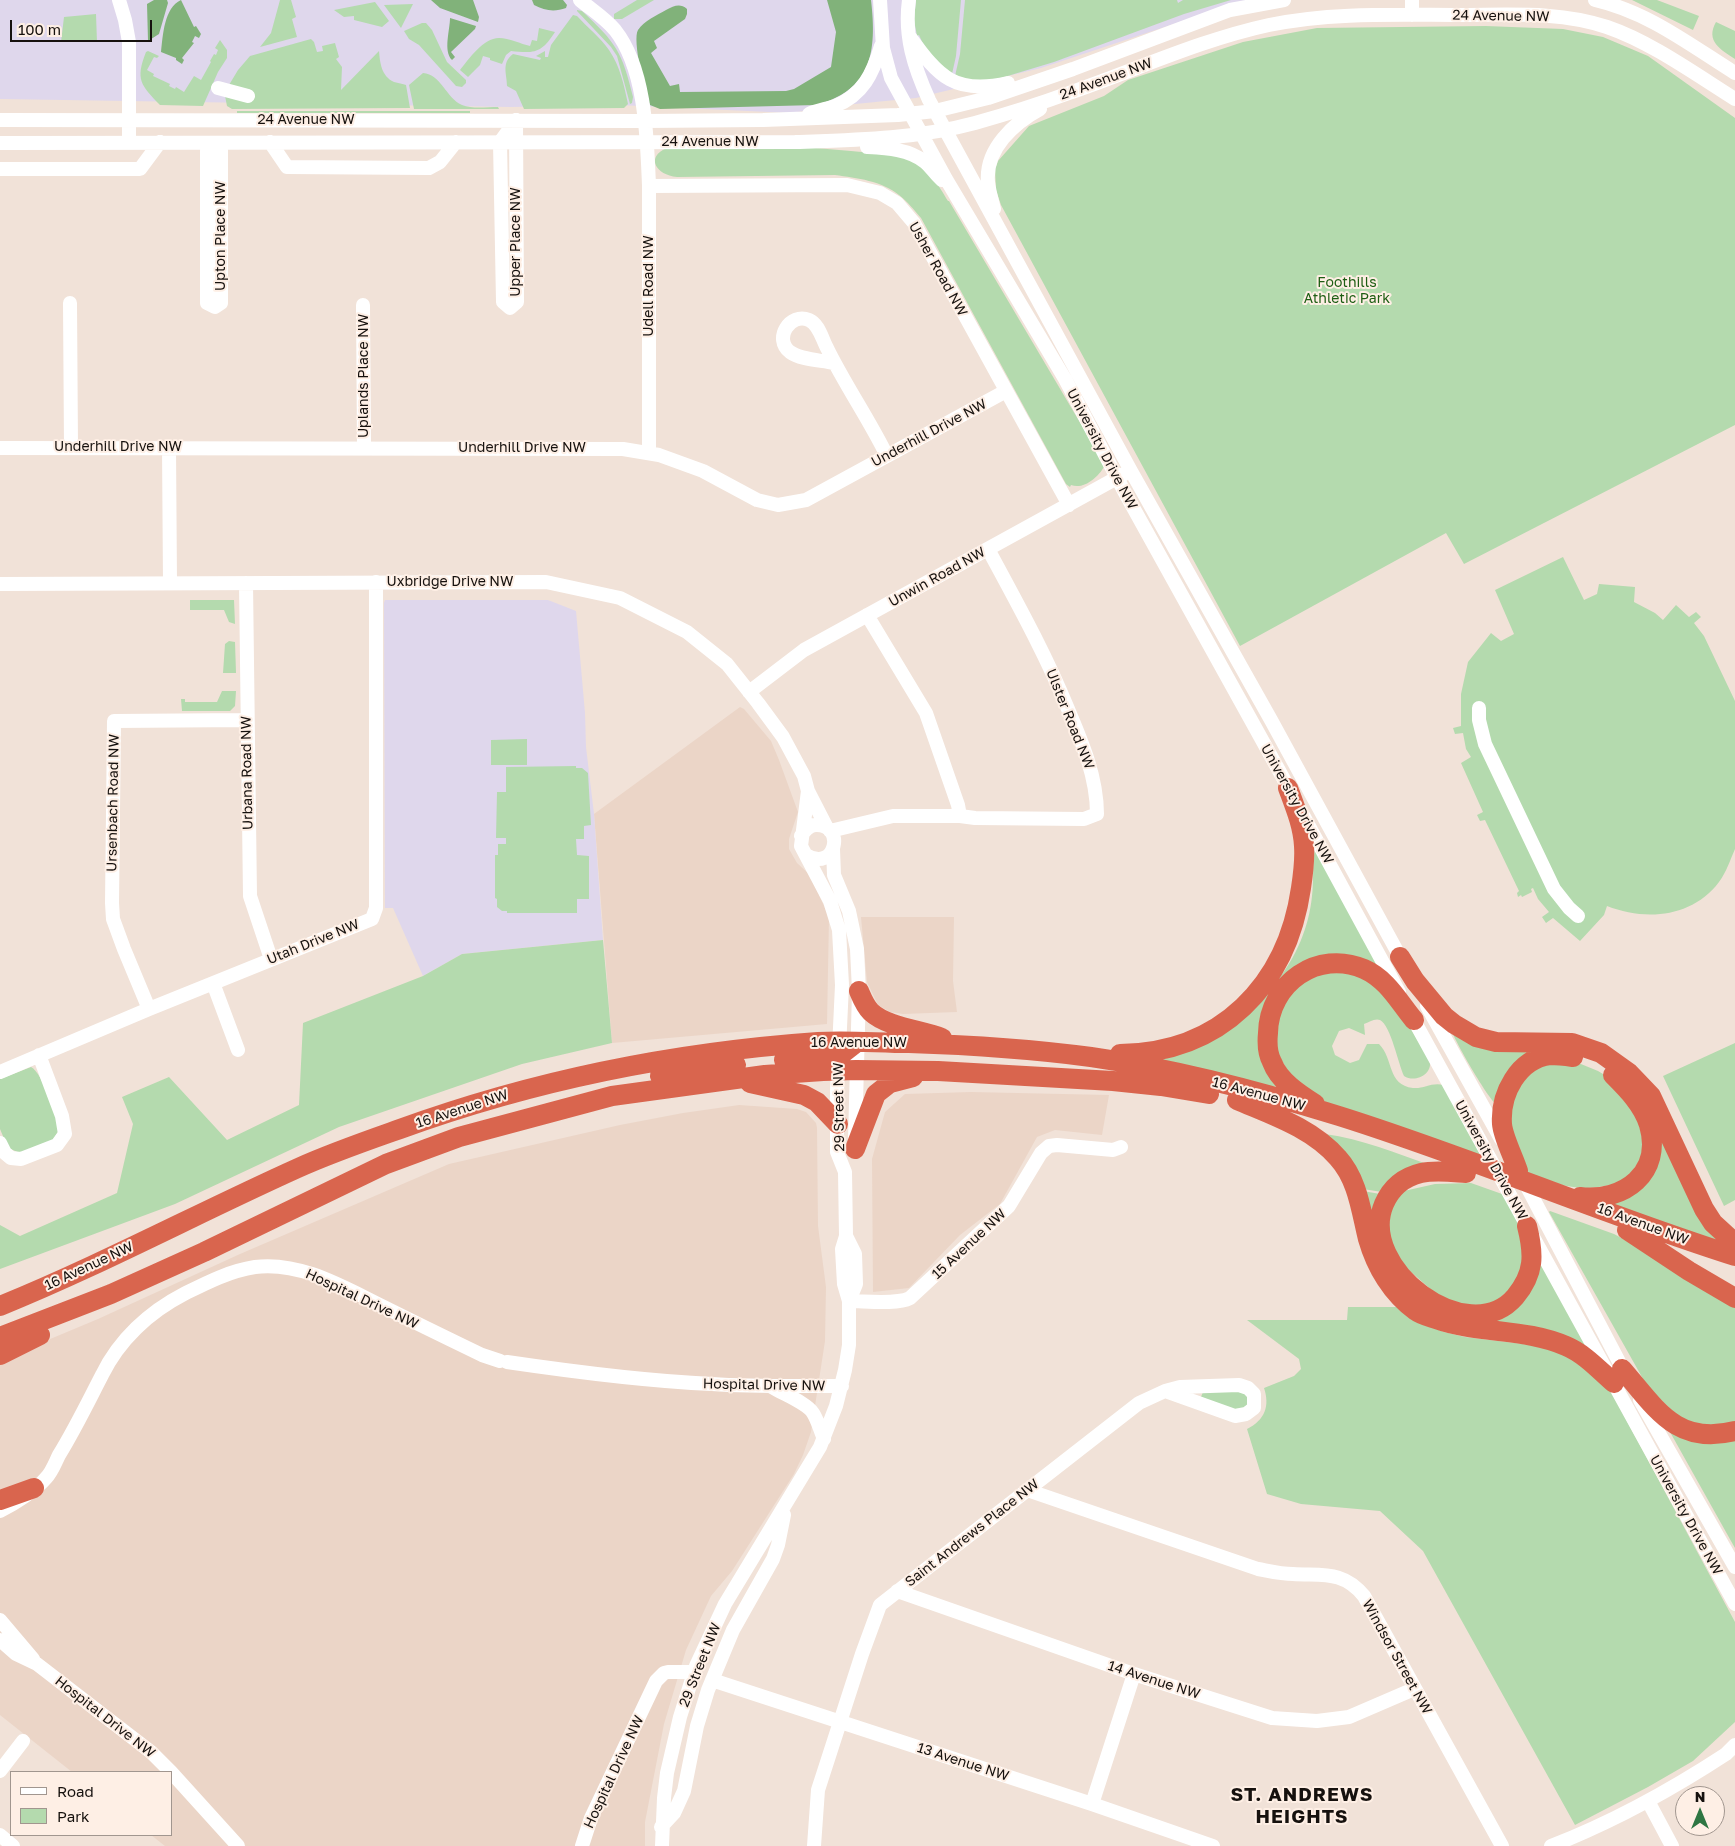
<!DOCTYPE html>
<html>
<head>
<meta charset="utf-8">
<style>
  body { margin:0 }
  #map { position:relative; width:1735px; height:1846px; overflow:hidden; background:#f1e2d8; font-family:"Golos Text",sans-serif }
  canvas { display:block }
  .legend { position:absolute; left:10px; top:1771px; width:162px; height:65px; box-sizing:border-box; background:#feefe5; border:1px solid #a1968f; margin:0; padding:6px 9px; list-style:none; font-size:15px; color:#16110e }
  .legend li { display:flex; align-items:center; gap:10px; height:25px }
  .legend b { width:25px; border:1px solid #a1968f }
  .north { position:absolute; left:1675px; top:1786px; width:50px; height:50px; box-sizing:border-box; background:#feefe5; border:1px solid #a1968f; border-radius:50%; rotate:0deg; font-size:14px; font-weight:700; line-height:20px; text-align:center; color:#16110e }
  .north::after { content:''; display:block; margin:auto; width:18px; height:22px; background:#2e7643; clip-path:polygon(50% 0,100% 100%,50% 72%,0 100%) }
  .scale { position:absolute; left:10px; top:20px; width:142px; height:22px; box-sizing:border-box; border:2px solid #16110e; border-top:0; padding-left:6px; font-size:15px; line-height:18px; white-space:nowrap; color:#16110e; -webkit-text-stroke:4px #feefe5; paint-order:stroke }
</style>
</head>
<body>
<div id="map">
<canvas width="1735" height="1846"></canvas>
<ul class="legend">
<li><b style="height:6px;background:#fff"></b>Road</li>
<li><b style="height:14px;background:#b4daae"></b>Park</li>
</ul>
<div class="north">N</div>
<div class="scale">100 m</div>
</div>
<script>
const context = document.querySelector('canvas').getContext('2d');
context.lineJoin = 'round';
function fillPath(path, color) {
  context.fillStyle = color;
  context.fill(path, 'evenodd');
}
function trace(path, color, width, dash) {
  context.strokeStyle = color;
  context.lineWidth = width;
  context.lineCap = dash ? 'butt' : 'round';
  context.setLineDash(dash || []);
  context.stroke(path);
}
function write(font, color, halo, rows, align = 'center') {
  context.font = font + ' "Golos Text",sans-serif';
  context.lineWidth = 4;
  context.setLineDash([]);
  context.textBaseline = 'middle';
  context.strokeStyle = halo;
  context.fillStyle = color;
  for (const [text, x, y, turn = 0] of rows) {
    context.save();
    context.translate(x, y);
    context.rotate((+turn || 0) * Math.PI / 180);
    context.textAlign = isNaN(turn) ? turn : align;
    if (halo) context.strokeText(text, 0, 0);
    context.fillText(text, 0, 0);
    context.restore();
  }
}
fillPath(new Path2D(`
  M740 707 744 709 771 741 779 760 798 812 789 839V849L797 863 810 875 829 917 827 1024 612 1043 594 814Z
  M861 917H954L953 981 957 1012 903 1014 890 1012 878 1005 867 982Z
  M971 1092 1109 1095 1102 1135 1055 1130 1037 1137 1000 1204 960 1235 909 1288 873 1292 872 1159 885 1112 905 1094Z
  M739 1105 797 1109 806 1112 816 1123 817 1128 818 1226 826 1287 825 1341 811 1432 803 1455 794 1474 732 1571 711 1596 686 1650 664 1724 645 1822V1846H165L151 1835H171V1772H72L0 1715V1359L12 1355 98 1319 240 1254 449 1164 620 1125 683 1113Z`), '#ebd5c7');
fillPath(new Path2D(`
  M0 0H1267L1231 5 1041 68 916 98 835 106 791 113 619 105 511 107 0 99Z
  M385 600H548L576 611 585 713 586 747 594 814 603 940 462 954 423 976 393 908H385L384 603Z`), '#dfd7ec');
fillPath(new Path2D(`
  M280 0H291L296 17 292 19 297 37 260 47 271 33Z
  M637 0H654L622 19H614V14Z
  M916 0H961L956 56 952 74C939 66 925 50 919 35L917 36 914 20Z
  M965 0H1177L1178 3 1183 0H1231L1184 14 1054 62 1001 78 988 81 970 80 955 76 960 54Z
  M1632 0H1657L1699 16 1693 30Z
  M375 2 389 21 382 27 354 20V16L344 17 334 10Z
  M413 4 401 28 384 5Z
  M577 10 582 11C616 43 622 51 633 97L632 103 630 104 617 56 611 47 577 11Z
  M96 14 97 42H61L64 17Z
  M573 15 577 16C587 27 600 37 609 50 620 66 624 85 628 104L624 108 524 109 516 91 507 86C507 74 501 63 513 54L540 60 541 58 536 56 545 51V57H548L551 45Z
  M1716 22 1735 31V59C1721 50 1705 41 1716 22Z
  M422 23H426L432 30 447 62 466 80V83L462 87 456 86 419 45 409 39 404 31Z
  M1486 26 1563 29 1603 37 1648 56 1735 118V425L1464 564 1446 533 1240 646 1001 205 996 190 995 169 998 161 1029 126 1104 96 1128 80 1243 42 1317 28Z
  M539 28 555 32C542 52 536 54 511 51L506 55 502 64 490 60V58L483 56 480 65 468 77 460 70C469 59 483 38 499 38 509 38 521 44 530 46L532 40 537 41Z
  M311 39 314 42 317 52 323 51 322 46 335 43 339 57 336 59 342 67 341 90 379 51C380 62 381 76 394 82 398 83 403 84 406 85L410 108 232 109 227 106 225 96 229 85 238 70 250 56Z
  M220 40 227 50V58L218 72 203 106 160 105C141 85 135 80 146 52L148 51 159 56 157 58 154 57 147 70 154 74 153 76 170 84 169 86 175 89 176 87 184 92 194 76 201 80 211 62 210 61 214 54 216 55 218 50 215 48Z
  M423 73C441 74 446 98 462 105 472 109 486 107 498 107L499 109H414L409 85Z
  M237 111H470V113H237Z
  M804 147C819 148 835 150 851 151 872 153 892 152 912 161 929 168 939 186 948 201H949L1101 458 1104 467C1098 477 1084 490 1071 485L1070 487 1066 484 921 218C914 210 908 202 899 195 882 181 857 178 835 175L677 177C656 175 645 157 667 148Z
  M1563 557 1584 600 1597 594 1599 584 1635 587 1634 602 1655 613 1663 620 1676 605 1689 617 1696 612 1701 617 1694 623 1704 636 1735 701V849C1730 860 1727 871 1719 882 1692 918 1645 921 1607 906L1604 915 1580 941 1553 918 1546 923 1542 917 1549 912 1538 899 1533 888 1531 889 1532 892 1522 897 1521 895 1518 897 1517 893 1519 891 1485 820 1480 821 1477 815 1483 812 1461 763 1471 757 1466 749 1463 733 1455 734 1453 728 1461 726V694L1468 662 1491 633 1501 641 1514 634 1495 590Z
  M190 600H234L235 624 229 622 224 610H190Z
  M229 641 235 642 236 673H223L225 644Z
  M222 691H236L235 706 230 711H182L181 699H185V702H217Z
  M527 739V765H491V740Z
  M576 766V768H582L588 773 591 825 584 826V839H576L577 855 589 856V899H577V913H507V911H502L497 907V899L495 898V855H498V844H506V838H496L497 792H506V767Z
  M1315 849 1388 977 1337 957 1266 1006 1280 1087 1268 1086 1149 1060 1276 982C1296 958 1309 927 1312 896 1314 881 1312 864 1315 849Z
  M603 940 612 1043 522 1064 339 1127 175 1204 0 1269V1225L20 1236 117 1193 133 1124 122 1097 169 1077 227 1140 299 1105 303 1023 423 976 462 954Z
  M1337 967 1388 990 1430 1061C1432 1075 1415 1083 1404 1076 1398 1063 1391 1026 1380 1020 1375 1018 1369 1022 1364 1024L1365 1035 1349 1028 1339 1031 1332 1046 1335 1055 1350 1063 1359 1060 1367 1044H1379C1394 1059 1387 1085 1413 1088 1424 1089 1431 1082 1444 1085L1484 1158 1322 1101 1295 1085 1271 1040 1291 985Z
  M1450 1026 1472 1039 1501 1046 1514 1048 1553 1046 1583 1050 1603 1059 1617 1068 1644 1094 1698 1205 1721 1241 1702 1239 1598 1202V1200C1620 1198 1637 1190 1648 1171 1689 1096 1559 1006 1508 1077 1502 1085 1500 1095 1496 1104 1487 1097 1451 1035 1450 1026Z
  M1735 1043V1200L1724 1206 1663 1076Z
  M1576 1062 1598 1071 1608 1077 1634 1104 1646 1152 1623 1184C1610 1184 1599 1188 1587 1188 1566 1188 1547 1181 1528 1174L1518 1153 1506 1105 1511 1089 1538 1064Z
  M31 1067C43 1073 57 1117 59 1130L53 1140 20 1153 8 1148 0 1129V1079Z
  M1325 1134C1362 1139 1396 1153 1432 1166L1382 1192 1363 1189Z
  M1471 1183 1502 1194 1514 1214 1523 1237 1522 1279 1489 1307 1445 1302 1393 1256 1385 1211 1404 1191 1435 1184Z
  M1363 1191 1380 1194 1381 1197C1340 1282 1508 1381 1538 1264L1541 1263 1595 1357 1569 1340 1559 1335C1539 1332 1519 1328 1499 1326 1452 1321 1405 1313 1383 1266 1372 1243 1369 1217 1361 1193Z
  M1550 1211 1614 1234 1690 1275 1735 1302V1425H1687L1647 1386 1549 1212Z
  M1348 1307H1398L1426 1325 1444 1332 1465 1337 1548 1347 1568 1353 1607 1384 1735 1622V1722L1693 1761 1648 1787 1575 1825 1423 1551 1380 1511 1301 1504 1267 1494 1247 1429C1265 1420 1270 1406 1264 1388L1294 1376 1301 1369 1299 1359 1247 1320H1347Z
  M1203 1392H1241L1246 1395C1251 1404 1246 1407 1238 1411L1201 1397Z
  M1670 1432 1735 1435V1548L1731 1541Z`), '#b4daae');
fillPath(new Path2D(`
  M154 0H167L168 3 159 34 148 41 147 4Z
  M181 0 194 27 196 26 201 34 199 38 195 36 192 42 194 43 182 58 184 60 182 64 176 60V58L161 52C163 35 164 8 181 0Z
  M431 0H473L479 17 478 22 440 8Z
  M532 0H563L567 5 566 8C555 12 545 11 534 5Z
  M827 0H871C877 52 872 90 816 105L660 109 650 105C645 93 632 40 638 30 644 21 657 15 666 10 674 6 680 3 687 9V14L685 19 654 41 657 48 651 53 670 86 679 84 680 92 786 91 794 89 831 67 836 32Z
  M450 18 476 26 475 29 451 52 455 57 452 60C443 51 450 30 450 18Z`), '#81b27a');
trace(new Path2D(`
  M119 0 125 20 129 42V142
  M580 0C592 10 605 18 615 30 646 69 647 138 649 186V452
  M880 0 883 48 891 78 946 179 1065 379 1124 491 1292 794
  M909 0C904 36 914 67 929 100L1131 471 1271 720 1404 964
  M1595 0C1648 12 1690 45 1735 73
  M1412 15V0
  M910 37C939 77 955 95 1008 83
  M218 88 248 96
  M809 114C817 110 827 109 835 106 863 95 873 73 881 46
  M0 120 644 121 763 120 898 115 935 111 988 98 1073 69 1230 10 1284 0
  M516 120 517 302 510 308 503 302 500 142Z
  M270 142 287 167 429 168 440 162 456 142
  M0 143 795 142C856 140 916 139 975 123 1007 114 1039 104 1069 93 1136 70 1200 40 1269 25 1332 12 1397 15 1460 15 1509 15 1560 11 1607 27 1651 42 1695 74 1735 99
  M214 147 221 150V303L215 307 207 303V151Z
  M867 147C886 148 909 149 925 162 931 167 936 175 942 180
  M0 169H140L160 142
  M649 186 847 185 880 193 897 203 914 223 1069 505
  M994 209C992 201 989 191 988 182 985 149 1014 123 1040 109
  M70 303 71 447
  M363 305 364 447
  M834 363C821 360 801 360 790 352 773 339 790 312 809 320 819 324 822 339 827 348 845 385 869 419 887 456
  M169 447 170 583
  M0 448 623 449 659 455 703 471 757 500 778 505 806 500 1006 391
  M246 583 250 896 271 959
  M0 584 546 582 620 598 687 632 727 664 758 703 783 737 804 776 808 791 827 828
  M867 615 926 713 958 805 960 816
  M749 692 804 650 1124 474
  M1479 708V720L1485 744 1554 889 1569 908 1578 916
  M1303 815 1399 992
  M830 831 893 816H960L975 818 1084 819 1097 814C1097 777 1082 742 1068 709 1045 653 1016 601 988 549
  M801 836C805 830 809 825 816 825 846 824 836 873 806 855
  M833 849 834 875 849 911 857 949 859 991 855 1140
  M213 983 238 1050
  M1427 1006 1501 1139
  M149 1009 124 949 113 919 112 903 114 721 246 720
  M1410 1013 1735 1604
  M0 1072 149 1009 372 919 376 908V582
  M0 1143 5 1153 11 1158 21 1159 57 1145 65 1134 62 1116 39 1055
  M1523 1179 1627 1377
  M846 1236 855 1254 856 1284 849 1301
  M849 1301C865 1301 897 1305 910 1298L1009 1206 1041 1153 1049 1146 1057 1145 1113 1150 1121 1147
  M507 1362C575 1372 644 1381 712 1384 755 1387 799 1386 842 1386
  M772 1387C783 1394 807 1403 813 1413 818 1421 820 1430 824 1439
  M1640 1400 1735 1567
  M1027 1490 1258 1569C1269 1571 1281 1574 1293 1574 1322 1576 1343 1570 1364 1596L1502 1846
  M0 1511C14 1504 36 1490 46 1478 52 1472 55 1463 59 1455 75 1429 88 1402 102 1375 119 1340 149 1312 184 1294 206 1283 229 1271 255 1267 303 1261 348 1290 390 1310 420 1325 451 1340 482 1355L500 1361
  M897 1591 1134 1674 1272 1718 1317 1721 1349 1717 1414 1689
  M0 1620 33 1659
  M0 1640 16 1654 37 1664 151 1752 171 1772
  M712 1680 1092 1804 1213 1846
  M0 1771 23 1741
  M171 1772 238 1846
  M1648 1801 1672 1846
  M1092 1804 1134 1674
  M661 1827 674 1813 684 1791 697 1726 708 1690 733 1630 773 1559 778 1545 784 1515
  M0 1835 13 1846
  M582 1846 591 1818 656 1681 664 1673 668 1672H694
  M662 1846 664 1798 667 1773 680 1717 696 1666 725 1604 820 1447 836 1406 845 1370 849 1345V1301L844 1284 842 1249 846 1236 845 1172 837 1152V1091L842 985 839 930 830 901 801 846 808 791
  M814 1846 818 1790 862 1654 880 1605 1139 1403 1165 1391 1180 1387 1239 1385 1248 1388 1254 1394V1408L1246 1414 1235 1416 1165 1391
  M1551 1846C1613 1822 1671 1790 1726 1754L1735 1745`), '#fff', 14);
trace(new Path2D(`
  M1400 957 1415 981 1444 1016 1454 1024 1476 1037 1496 1042 1572 1043 1601 1053 1629 1073 1651 1096 1704 1209 1713 1223 1735 1243
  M859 991C862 998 865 1006 871 1012 887 1027 921 1030 942 1038
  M1120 1054C1221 1053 1287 985 1301 888 1303 875 1305 860 1304 846 1303 826 1295 807 1288 788
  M784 1060 839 1056 857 1042
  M660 1076 699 1069 736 1065
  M750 1083 804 1095 817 1102 838 1124
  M1237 1100C1272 1115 1312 1128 1338 1158 1358 1180 1361 1211 1368 1239 1376 1267 1392 1294 1416 1311 1421 1315 1430 1317 1436 1319 1478 1334 1525 1328 1566 1346 1585 1354 1599 1370 1614 1383
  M1315 1104C1299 1094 1279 1081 1272 1062 1267 1053 1267 1043 1268 1033 1269 983 1318 949 1364 969 1387 979 1399 1002 1414 1020
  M855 1149 876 1094 890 1083 913 1077
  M1518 1171C1514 1158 1503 1137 1502 1124 1500 1094 1518 1059 1550 1055 1558 1055 1566 1056 1573 1057
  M1466 1173C1451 1172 1435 1170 1421 1173 1404 1177 1391 1188 1384 1204 1357 1268 1468 1351 1515 1297 1535 1273 1534 1254 1527 1226
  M1580 1197C1624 1202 1663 1173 1649 1125 1643 1105 1627 1089 1613 1075
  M1627 1230 1689 1271 1735 1298
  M0 1306C101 1265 198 1213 298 1168 331 1153 366 1141 400 1129 535 1080 675 1052 818 1042 848 1040 879 1043 909 1043 970 1045 1031 1049 1091 1057 1175 1069 1259 1091 1339 1116 1473 1158 1602 1214 1735 1256
  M0 1337 111 1294 204 1252 386 1164 459 1137 612 1096 765 1075 823 1071 856 1070 938 1071 1113 1081 1161 1086 1209 1094
  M0 1355 40 1335
  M1622 1369C1656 1408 1676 1446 1735 1431
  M0 1500 34 1488`), '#d9654e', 20);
write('14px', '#16110e', '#feefe5', [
  ["24 Avenue NW",1501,16,1],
  ["24 Avenue NW",1106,79,-20],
  ["24 Avenue NW",306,120],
  ["24 Avenue NW",710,142],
  ["Upton Place NW",221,236,-90],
  ["Upper Place NW",516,242,-90],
  ["Usher Road NW",938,269,61],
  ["Udell Road NW",649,286,-90],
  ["Uplands Place NW",364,376,-90],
  ["Underhill Drive NW",929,433,-28],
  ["Underhill Drive NW",118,447],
  ["Underhill Drive NW",522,448],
  ["University Drive NW",1102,449,62],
  ["Unwin Road NW",937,577,-29],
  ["Uxbridge Drive NW",450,582],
  ["Ulster Road NW",1070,719,68],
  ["Urbana Road NW",247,773,-91],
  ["Ursenbach Road NW",113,803,-89],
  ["University Drive NW",1297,804,61],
  ["Utah Drive NW",313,942,-22],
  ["16 Avenue NW",859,1043],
  ["16 Avenue NW",1259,1094,15],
  ["29 Street NW",839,1107,-91],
  ["16 Avenue NW",462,1109,-18],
  ["University Drive NW",1491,1160,61],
  ["16 Avenue NW",1643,1224,20],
  ["15 Avenue NW",969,1244,-43],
  ["16 Avenue NW",89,1266,-25],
  ["Hospital Drive NW",362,1299,25],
  ["Hospital Drive NW",764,1385,1],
  ["University Drive NW",1686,1515,61],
  ["Saint Andrews Place NW",972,1533,-38],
  ["Windsor Street NW",1397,1657,61],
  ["29 Street NW",700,1665,-68],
  ["14 Avenue NW",1154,1680,18],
  ["Hospital Drive NW",105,1717,38],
  ["13 Avenue NW",963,1762,18],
  ["Hospital Drive NW",614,1772,-65]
]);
write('14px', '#1d5e13', '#feefe5', [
  ["Foothills",1347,283],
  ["Athletic Park",1347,299]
]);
context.letterSpacing = '1px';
write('bold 19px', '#16110e', '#feefe5', [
  ["ST. ANDREWS",1302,1795],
  ["HEIGHTS",1302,1817]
]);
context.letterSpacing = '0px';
</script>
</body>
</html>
